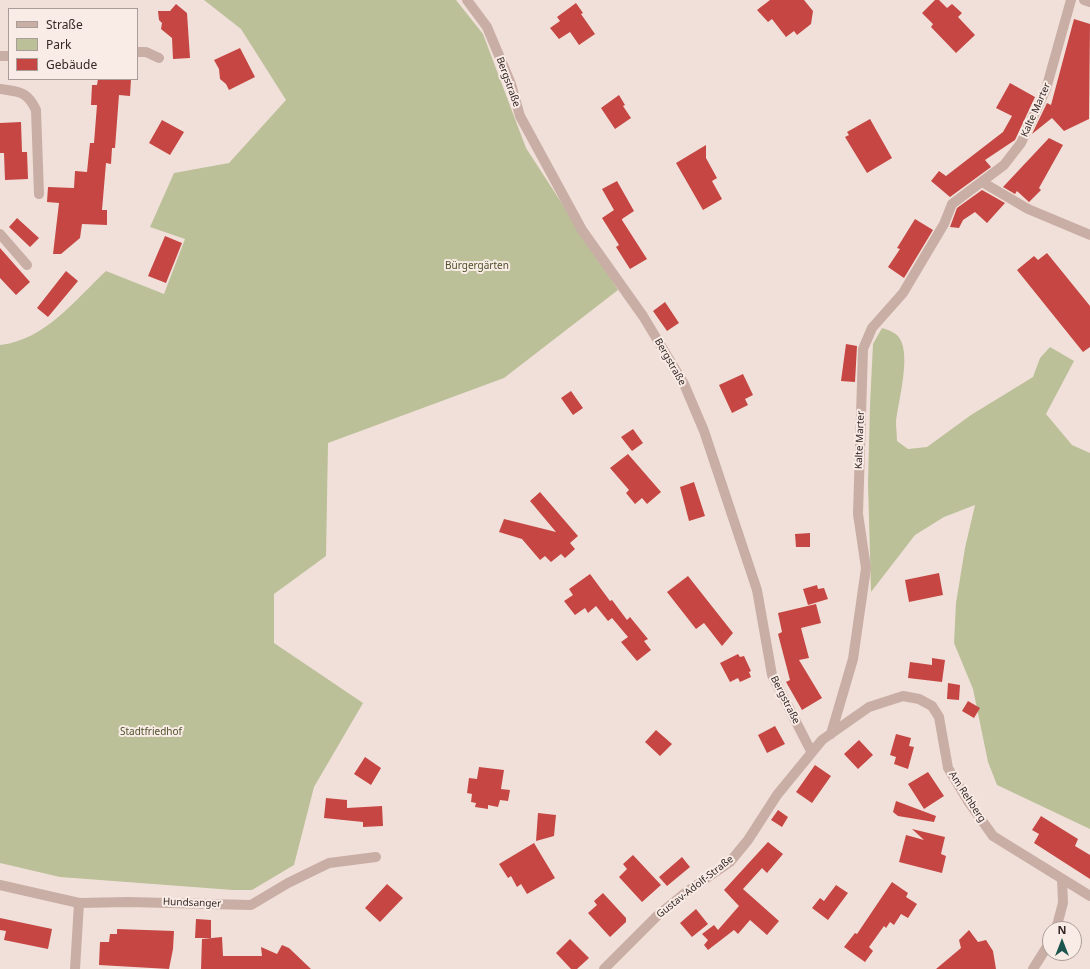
<!DOCTYPE html>
<html>
<head>
<meta charset="utf-8">
<style>
  body { margin:0 }
  #map { position:relative; width:1090px; height:969px; overflow:hidden; background:#f1e0d9; font-family:"Noto Sans",sans-serif }
  canvas { display:block }
  .legend { position:absolute; left:8px; top:8px; width:130px; height:72px; box-sizing:border-box; background:#f9ebe5; border:1px solid #aa9d99; margin:0; padding:5px 7px; list-style:none; font-size:12px; color:#342826 }
  .legend li { display:flex; align-items:center; gap:8px; height:20px }
  .legend b { width:20px; border:1px solid #aa9d99 }
  .north { position:absolute; left:1042px; top:921px; width:40px; height:40px; box-sizing:border-box; background:#f9ebe5; border:1px solid #aa9d99; border-radius:50%; rotate:0deg; font-size:11px; font-weight:700; line-height:16px; text-align:center; color:#342826 }
  .north::after { content:''; display:block; margin:auto; width:14px; height:18px; background:#1c554d; clip-path:polygon(50% 0,100% 100%,50% 72%,0 100%) }
</style>
</head>
<body>
<div id="map">
<canvas width="1090" height="969"></canvas>
<ul class="legend">
<li><b style="height:5px;background:#c9aea5"></b>Straße</li>
<li><b style="height:11px;background:#bbc099"></b>Park</li>
<li><b style="height:11px;background:#c54643"></b>Gebäude</li>
</ul>
<div class="north">N</div>
</div>
<script>
const context = document.querySelector('canvas').getContext('2d');
context.lineJoin = 'round';
function fillPath(path, color) {
  context.fillStyle = color;
  context.fill(path, 'evenodd');
}
function trace(path, color, width, dash) {
  context.strokeStyle = color;
  context.lineWidth = width;
  context.lineCap = dash ? 'butt' : 'round';
  context.setLineDash(dash || []);
  context.stroke(path);
}
function write(font, color, halo, rows, align = 'center') {
  context.font = font + ' "Noto Sans",sans-serif';
  context.lineWidth = 4;
  context.setLineDash([]);
  context.textBaseline = 'middle';
  context.strokeStyle = halo;
  context.fillStyle = color;
  for (const [text, x, y, turn = 0] of rows) {
    context.save();
    context.translate(x, y);
    context.rotate((+turn || 0) * Math.PI / 180);
    context.textAlign = isNaN(turn) ? turn : align;
    if (halo) context.strokeText(text, 0, 0);
    context.fillText(text, 0, 0);
    context.restore();
  }
}
fillPath(new Path2D(`
  M204 0H456L483 34 526 148 618 290 504 378 328 443 326 556 274 594V643L363 703 314 787 294 865 252 890H233L60 877 0 863V345C45 340 75 300 106 271L164 294 185 239 150 227 174 173 229 163 286 100 241 29Z
  M882 328C888 330 896 332 900 339 911 357 898 402 896 422 896 428 897 435 897 441L908 449 927 447 971 415 1033 377 1040 358 1050 347 1074 361 1046 414 1072 445 1090 453V829L997 785 988 762 973 689 954 643 956 603 965 548 975 505 944 517 915 535 871 592 868 483 870 405 873 344Z`), '#bbc099');
fillPath(new Path2D(`
  M770 0H804L813 11 811 24 797 35 794 31 786 37 772 19 768 22 757 10Z
  M935 0H939L947 8 952 4 962 13 958 17 975 35 956 53 931 27 933 24 922 13Z
  M576 3 583 13 581 14 595 34 579 45 570 32 559 39 550 28 560 21 557 17Z
  M176 4 187 13 190 58 173 59 172 38 161 29 162 23 159 20 158 11H170Z
  M1074 19 1090 24 1089 119 1064 131 1052 118 1032 134 1047 103 1051 105Z
  M240 48 255 77 229 90 226 84 220 79 219 69 214 60Z
  M98 79H131L130 96 119 95 115 148H112L111 164 106 163 102 210H107V225L82 224 80 238 61 254H53L59 203 47 202 48 187 74 188 75 171 87 172 90 143H94L97 105H91L92 85H97Z
  M1010 83 1035 97 1015 140 985 160 991 167 950 197 931 181 939 171 946 176 1003 132 1012 116 996 108Z
  M619 95 625 105 623 106 631 118 615 129 601 108Z
  M870 119 892 158 867 173 845 137 849 135 847 132Z
  M162 120 184 132 170 155 149 143Z
  M21 122 22 152H27L28 179 5 180 4 153H0V123Z
  M1049 138 1063 145 1039 188 1041 190 1029 202 1017 191 1015 194 1003 187Z
  M706 145V158L717 178 712 181 722 199 703 210 676 163Z
  M617 181 634 211 622 219V220L647 259 630 269 616 247 619 245 602 218 614 210 602 189Z
  M982 190 1005 203 987 223 975 212 963 220 959 228 950 227 957 208Z
  M17 218 39 238 30 247 9 227Z
  M915 219 933 230 904 278 888 267 900 249 897 248Z
  M165 236 182 243 166 283 148 276Z
  M0 248 30 282 16 295 0 278Z
  M1047 253 1090 306V347L1083 352 1017 270 1034 256 1038 260Z
  M66 271 78 281 48 317 37 308Z
  M665 302 679 323 667 331 653 311Z
  M846 344 857 346 855 382 841 381Z
  M743 374 753 395 745 399 748 405 732 413 719 385Z
  M571 391 583 408 573 415 561 398Z
  M633 429 643 443 632 451 621 437Z
  M628 454 661 492 647 504 642 498 635 504 626 493 629 490 610 468Z
  M694 482 705 516 689 521 680 487Z
  M540 492 578 536 570 543 575 549 565 558 561 554 551 562 545 556 540 560 522 539 499 532 504 519 556 532 530 501Z
  M810 533V547H796L795 534Z
  M939 573 943 595 909 602 905 580Z
  M590 574 610 601 612 600 627 620 630 617 648 639 644 641 651 650 637 661 621 642 628 637 612 618 608 621 596 606 588 613 585 608 575 615 564 601 573 595 569 589Z
  M688 576 733 633 722 646 704 623 696 629 667 592Z
  M817 585 818 589 824 588 828 599 808 605 803 589Z
  M816 604 821 623 801 628 809 658 799 660 822 698 802 710 786 682 790 680 778 634 782 632 778 613Z
  M738 654 740 657 744 656 751 671 749 672 751 677 740 682 738 678 730 682 720 663Z
  M932 658 945 660 942 682 908 678 910 662 932 665Z
  M948 683 960 685 959 700 947 699Z
  M968 701 980 708 974 718 962 711Z
  M775 726 785 744 767 753 758 735Z
  M656 730 672 744 660 756 645 742Z
  M896 734 911 738 909 746 914 747 908 769 894 764 896 757 890 755Z
  M859 740 873 755 858 769 844 754Z
  M365 757 381 768 371 785 354 774Z
  M815 765 831 776 812 803 796 792Z
  M479 767 504 770 501 789 510 790 508 801 500 800 498 807 488 805V809L475 807 476 803 471 802 472 794 467 793 469 778 477 779Z
  M928 772 944 796 924 809 908 784Z
  M326 798 347 800V808L382 806 383 826 363 827V822L324 818Z
  M896 801 936 816 934 822 898 816 893 812Z
  M778 810 788 817 782 827 771 820Z
  M538 813 556 815 554 836 536 841Z
  M1041 816 1078 839 1075 846 1090 855V879L1034 843 1039 834 1032 830Z
  M912 829 945 837 941 854 946 856 942 873 899 862 906 835 924 840Z
  M768 842 783 854 767 873 762 868 743 889 779 921 767 935 750 920 738 934 734 930 708 950 704 945 708 940 702 934 714 925 718 930 739 906 724 890Z
  M534 843 555 878 527 894 521 884 517 887 511 876 508 878 499 864Z
  M633 855 661 885 642 902 619 877 627 869 623 864Z
  M682 857 690 867 667 886 659 877Z
  M892 882 908 893 906 897 917 904 908 918 901 914 894 925 890 922 886 928 884 926 869 947 873 951 865 962 844 947 855 933 857 934Z
  M387 884 403 898 380 922 365 908Z
  M836 885 848 893 828 920 812 908 820 898 824 901Z
  M603 893 626 918V922L610 937 588 913 597 905 594 901Z
  M696 909 708 924 692 937 680 923Z
  M0 918 52 929 48 949 4 940 6 931 0 930Z
  M196 919 211 920V938H195Z
  M117 929 174 931 173 949 169 969 99 965 100 942H109L110 934H117Z
  M969 930 978 942 986 940 993 951 996 969H936L961 948 959 940Z
  M222 937 223 956H262L261 947 277 954 282 945 289 948 311 969H201L202 939Z
  M570 939 589 958 577 969H571L556 953Z`), '#c54643');
trace(new Path2D(`
  M467 0 487 27 511 84 520 116 582 230 643 316 684 384 704 431 757 590 772 675 811 751
  M1084 0 1090 2
  M137 52H146L159 58
  M0 56H9
  M0 89C20 92 27 91 36 110L39 194
  M982 182 1028 209 1090 235
  M0 234 27 265
  M831 734 853 659 866 568 858 514 863 349 872 328 903 293 944 224 952 204 1004 165 1021 143 1046 89 1071 0
  M0 885 79 903 128 902 251 905 288 883 329 863 376 857
  M1056 929 1063 903 1062 879
  M75 969 79 903
  M604 969 657 916 685 893 730 862 748 840 777 795 822 740 869 707 903 696 919 699 932 706 939 717 948 768 968 801 993 836 1090 896
  M1033 969 1050 942`), '#c9aea5', 10);
write('10px', '#342826', '#f9ebe5', [
  ["Bergstraße",508,82,70],
  ["Kalte Marter",1036,110,-66],
  ["Bergstraße",670,362,60],
  ["Kalte Marter",860,440,-88],
  ["Bergstraße",785,700,63],
  ["Am Rehberg",967,797,57],
  ["Gustav-Adolf-Straße",695,887,-38],
  ["Hundsanger",192,903,2]
]);
write('10px', '#4d522a', '#f9ebe5', [
  ["Bürgergärten",477,266],
  ["Stadtfriedhof",151,732]
]);
</script>
</body>
</html>
